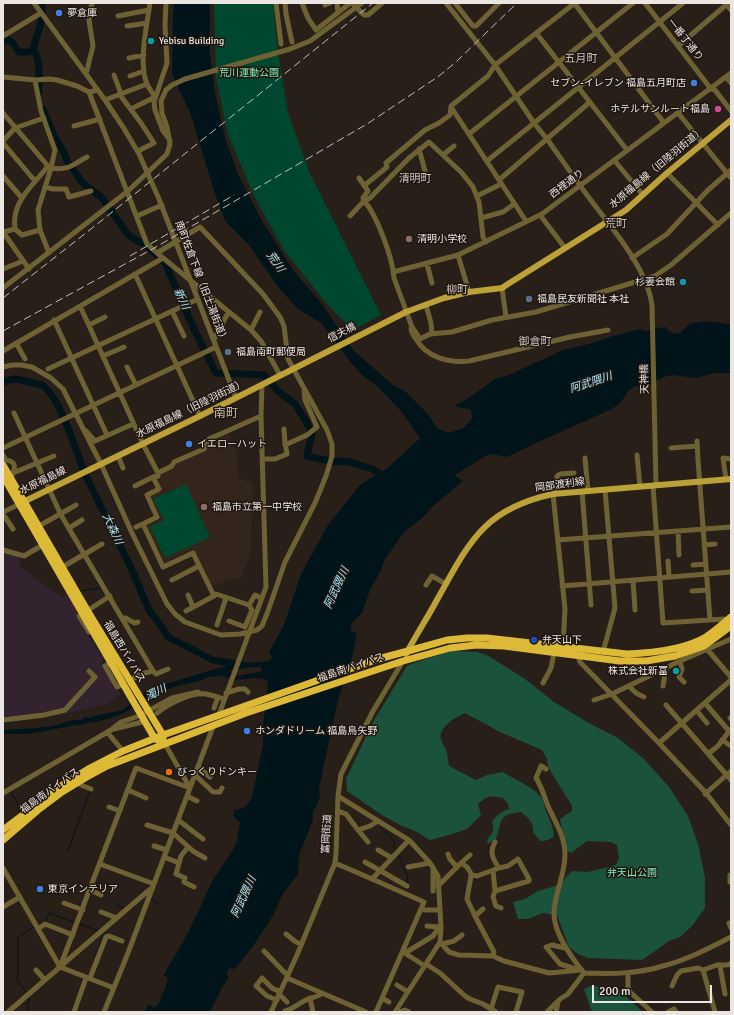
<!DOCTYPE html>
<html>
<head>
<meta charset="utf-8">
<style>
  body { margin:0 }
  #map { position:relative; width:734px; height:1015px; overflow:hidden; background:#281f19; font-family:Signika,sans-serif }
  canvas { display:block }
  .frame { position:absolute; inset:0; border:4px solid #ece6e2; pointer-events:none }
  .scale { position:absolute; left:592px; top:985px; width:120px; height:18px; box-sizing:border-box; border:2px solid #ece6e2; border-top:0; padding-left:5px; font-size:12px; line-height:14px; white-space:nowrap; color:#ece6e2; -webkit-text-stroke:3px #1f1610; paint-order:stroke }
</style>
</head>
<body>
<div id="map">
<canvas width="734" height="1015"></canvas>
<div class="frame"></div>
<div class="scale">200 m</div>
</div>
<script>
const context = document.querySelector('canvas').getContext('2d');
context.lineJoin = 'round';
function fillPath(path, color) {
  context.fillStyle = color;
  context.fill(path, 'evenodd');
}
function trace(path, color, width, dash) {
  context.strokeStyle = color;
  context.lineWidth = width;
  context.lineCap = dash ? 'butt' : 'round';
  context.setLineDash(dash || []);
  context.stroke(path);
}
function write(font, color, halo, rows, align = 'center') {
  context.font = font + ' Signika,"Noto Sans JP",sans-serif';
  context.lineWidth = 3;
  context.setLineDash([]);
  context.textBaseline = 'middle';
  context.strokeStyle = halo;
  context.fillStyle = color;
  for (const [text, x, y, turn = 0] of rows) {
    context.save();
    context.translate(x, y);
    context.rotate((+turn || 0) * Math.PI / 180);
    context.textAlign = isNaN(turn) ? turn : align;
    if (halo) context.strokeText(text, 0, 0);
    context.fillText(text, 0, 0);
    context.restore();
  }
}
fillPath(new Path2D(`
  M3 552 19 556 20 567 61 597 69 595 77 610 78 619 103 659 102 665 121 694 107 704 63 714 15 722H3Z`), '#32232f');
fillPath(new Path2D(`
  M228 433 237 453 239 479 253 482 250 556 241 577 211 586 193 549 164 563 147 526 161 519 150 495 161 490 156 479 161 473 176 464 206 450 209 441Z`), '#33251b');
fillPath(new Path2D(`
  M214 3H273L277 45 288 113 309 171 381 315 353 330 331 309 285 252 254 196 228 135 216 77Z
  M186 484 210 537 165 558 150 527 164 520 153 499Z`), '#004730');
fillPath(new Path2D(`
  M452 651 477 652 487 655 525 679 554 702 587 722 618 738 645 760 669 787 688 816 698 844 705 877V908L692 926 680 937 669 941 642 960 588 958 578 954 569 947 557 915 543 913 528 919H518L513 902 525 899 538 891 562 884 565 878 572 871 588 872 616 865 619 858 617 845 611 842 587 841 571 853 567 850 560 819 572 811V806L548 767 547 759 542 750 500 732 465 713C456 717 438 727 441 739 442 744 446 748 447 753 448 757 448 762 449 766L476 780 487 775 503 772C515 780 532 786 541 797 544 800 544 807 546 811 550 820 553 827 554 836 550 840 545 841 540 841L533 832C534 822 528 818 521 812 498 815 503 818 496 839L488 844 487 841C492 832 495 833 492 822 497 814 501 812 509 809L508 804 503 798C490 795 487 796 478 804L481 815 467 829 449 835 430 840 415 831 400 825 382 815 347 791 346 779 373 722 407 666 416 662Z
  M591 986 618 989 643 1012H592L584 989Z`), '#1a523c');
fillPath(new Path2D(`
  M174 3H210V55L215 92 225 138 237 172 261 219 292 269 322 304 354 351 393 385 406 392 428 414 437 428 448 433 464 428 472 418 471 410 454 406 470 397 495 379 506 376 566 349 589 344 613 336 640 329 646 331 657 328 666 327 668 331 678 334C683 332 685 327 690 324 697 320 723 322 731 325V373H715L696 378 672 375 664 377 647 386H635L629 390 621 402 612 409 538 442 507 457 492 454 484 457 455 475 463 481 432 507 421 519 405 531 385 559 380 572 370 590 362 613 351 624V630L357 634 352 657 338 700 319 788 320 796 317 805 313 812V820L299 855 298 874 283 894 272 917 253 946 235 969 230 968 227 971V975L229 978 223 986 210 1012H144L149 1004 154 1008 159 1003 168 980 166 976H163L166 971 188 933 213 880 233 850 237 841 240 823 233 815 234 811C239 807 233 810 240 809 246 808 249 802 252 797L263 745V726L268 683 265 679 253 678 234 680 222 676 208 677 200 681 181 685 163 691 120 715 104 720 29 734H3V730L34 728 44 727H49L73 720H81L85 717 91 718 94 716 123 710 146 691H150L162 685 242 661 250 663 269 661 272 658 269 652 284 625 301 574 328 525 360 485 390 466 420 438 401 411 377 386 362 375 352 364 321 323 298 309 278 287 249 245 225 221 214 191 191 115 172 74 173 14ZM252 667H261L263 671 237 676 229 671Z`), '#00141a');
trace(new Path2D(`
  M81 591 101 588
  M10 790 20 808
  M380 827 394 841 395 849
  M68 851 90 791
  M399 856 407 875 408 884
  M151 899 158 904
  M116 905 124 908
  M46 921 49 913 74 922
  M80 924 99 931
  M96 956 103 937 101 933
  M26 992 17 980 18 974V937L34 927
  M27 1012 29 997`), '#00141a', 1);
trace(new Path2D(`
  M3 42 8 40 12 42 19 52H29L33 49
  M33 49C42 62 38 78 39 93
  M33 49 42 19V3
  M43 109 55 138 63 150 67 161 83 183 102 198 129 236 141 243H144L165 263 194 329 216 373 264 375 278 391 295 404 306 421 312 434 307 456 334 462 342 461 350 462 372 469 387 478
  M3 383 8 380 17 379 42 385 48 390 57 403 70 433 85 474 131 568 149 610 161 626 168 637 213 660 242 665`), '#00141a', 7);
trace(new Path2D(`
  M34 3 105 100 123 127 139 154 159 199 236 398
  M166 3 165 25 167 63 154 102 155 110 163 131 170 140
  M276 3 281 44
  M285 3 286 14 292 42
  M302 3 308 18 316 30 349 4 352 3 364 15H368L382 3
  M337 3 338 13
  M446 3 495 65 534 123 547 139C562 160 577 182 593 203 615 232 647 269 652 305L656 485
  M455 3 473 26H476L499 3
  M645 3 711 89 715 90 731 111
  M725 3 731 10
  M575 4 664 123
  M325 5 330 3
  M118 16 149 10
  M127 26 147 23
  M537 34 627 150
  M3 36 41 13
  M678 46 726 5
  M129 58 144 55
  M86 74 93 46 89 20 92 3
  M114 75 121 94
  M130 76 144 71
  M3 77 35 80 49 79 57 80 77 86 89 92 98 90
  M726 77 731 83
  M35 80 41 111 55 150 51 168C69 171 73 164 87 157
  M89 92 147 244 157 253
  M120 95 141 123 154 143 138 151
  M105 100 147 84
  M451 107 526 221
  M131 109 155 97C153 93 149 89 147 84 138 62 147 26 150 3
  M3 113 48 166 51 168 38 210 40 230 49 253
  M678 113 731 178
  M74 126 100 119
  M469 134 633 3
  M3 141 15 128 44 118
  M3 143 35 181
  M419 149 425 171
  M443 155 454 146
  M614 160 643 195
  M487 161 683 3
  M667 173 718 225
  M3 176 22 198
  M499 180 590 102
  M365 185 387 167 386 163 425 130 439 123 450 115 451 106 488 76 495 65 575 3
  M45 187 53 189H66L69 197 91 191
  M477 196 501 184
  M540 215 565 248
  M137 216 162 205
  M350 216 364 201 363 198 368 191 359 178
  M481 218 503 212 514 204
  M15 229 3 232 29 269
  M40 230 22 235 15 229C15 225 14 221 15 217 17 197 37 181 48 166
  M486 242 483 237 479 202 473 187 462 173 429 142 409 158 370 198 364 201C377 215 393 259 394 278L412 327 420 339 430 334 452 332 492 320 536 312 655 276 671 265 731 213
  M458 255 469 292
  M632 258 667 234 708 190 731 170
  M427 264 432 283
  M3 269 23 261
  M393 272 458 255 542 214 731 73
  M135 274 200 416
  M3 288 128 191 167 154 170 144 167 127 162 113 161 101 166 90 172 85 185 79 290 49 310 41 362 3
  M502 288 506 317
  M426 305 431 323 432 334
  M80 306 143 444 158 473 172 466 174 462 204 449 209 439 261 416
  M172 311 184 336
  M54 320 107 435
  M89 325 105 317
  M411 328C411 332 413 335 416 339 427 358 449 363 469 361L570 337 608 330
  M251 330 260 312
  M214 339C220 330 222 322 229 312
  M16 343 25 359
  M3 351 163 258
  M103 356 124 347
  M3 367 12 365H21L32 367 51 378 63 389 101 464 132 533 167 604 175 614 185 622 221 635 240 634 257 630 262 626 268 611 285 562 315 503 326 476 332 456V444L327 430 288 359 284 326 280 317 263 294 200 227 157 253 251 330 261 341 280 375
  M127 367 136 385
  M48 369 198 299
  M14 413 61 515 153 671 141 674 132 679
  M86 431 95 441 133 424
  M697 441 698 460 710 620
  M285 445 307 435 317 427 305 400 304 391
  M3 448 216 347
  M671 448 697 446
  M3 455 6 460C17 462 15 467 12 476
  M637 455 640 487
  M118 456 123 468
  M585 458 588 491
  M263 459H275L287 454 285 443 284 429
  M13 473 54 456
  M158 473V476L153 477 159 489 147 495 157 517 143 524 163 567 193 553 214 596 216 594 249 605 255 595 261 598
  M726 479 723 458 731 459
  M135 486 153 477
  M653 486 663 623 724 619 726 621
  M582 491 591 605
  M553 494 565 609 563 647
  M557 494V476L560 474 574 473
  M3 512 20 504
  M3 514 13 529
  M39 526 76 505
  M136 527 143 524
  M69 528 82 520
  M678 531 679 555
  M558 540 731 527
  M704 545 715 544
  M3 550 24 556 46 543
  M668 561 669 577
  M693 565 706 564
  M59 569 102 544
  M172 580 199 566
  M633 580 635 610
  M426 585 432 576 446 584
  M562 586 731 572
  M692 591 708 590
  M188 595 193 607
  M186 611 214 596
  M122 618H126L134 623 138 622
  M229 621 245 627 252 610 249 605
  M217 625 226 598
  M89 632 79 616 110 596
  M706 648 731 677
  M603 652 615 608 605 490
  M578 656 580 662 659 743 706 793 731 825
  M680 661 682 669 679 677 684 682
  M109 664 105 666 117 687 122 684
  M153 671 156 674 168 669
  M543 683 551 668 554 653
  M629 686 636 693 644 697
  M663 686 666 668
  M226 693 239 689H245L248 692
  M594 700 612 694 680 661 731 639
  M705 703 729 731
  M666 705 731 780
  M214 708 218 697 221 698
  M697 711 707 723
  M157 713C168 704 191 692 206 694 210 695 214 696 218 697
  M218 717 266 587 261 416 262 385
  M730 718 731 719
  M3 720 44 715 65 710 95 677 89 671
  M114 729 142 722
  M107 732 123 751
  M722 740 731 746
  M659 743 731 680
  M165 744 190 788
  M708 754 718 746 730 730
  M198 767 210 777
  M546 769 541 766 536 778C542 787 544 796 548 806 555 822 565 836 565 855 565 874 555 892 554 912 553 933 572 958 584 973
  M195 775 213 792H220L222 788
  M76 783 91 789
  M128 790 146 798
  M3 793 111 730 121 722 139 716 172 698 198 692 200 694
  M705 794 731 771
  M187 796 197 801
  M338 796 409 840 430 863 438 876 441 927 440 942 395 1012
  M109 807 120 811
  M338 811 346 814 358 830 370 826 378 821
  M178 820 203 839
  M147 825 173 833 193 851 205 858
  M358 830 368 842
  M154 846 167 850
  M188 847 181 856 176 874 185 878 184 882 194 887
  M378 850 392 858
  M448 854 450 859 457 867 459 865
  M470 855 461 863 467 867 472 875 471 876 467 899 475 916
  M164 857 179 863
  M365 862 407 886
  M335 863 372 879 409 840
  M100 864 154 884
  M408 867 430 863
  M433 867V891
  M3 868 60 967 114 988
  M493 870 495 891 493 897 496 906 501 908
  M472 875 477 876 499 868C493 859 489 853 495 842
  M372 879 424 902 376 1012
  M730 882V875H731
  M438 886 457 867
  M90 890 101 895
  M495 891 529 881V879L518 859 508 866 499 868
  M64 903 83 910
  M3 907 20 897
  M483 909 475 916 494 952 493 956
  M425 910H440
  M101 912 117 918
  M729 923 731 928
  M427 926 439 927
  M38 929 45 924 73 935
  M286 934 296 942 301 944
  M440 942 449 952 459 955 493 956 504 961 549 973 582 970
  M442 944 454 941 462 935
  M565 948 552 945 546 947 560 964 579 970
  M264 951 285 973 288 975
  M403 952 425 966
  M405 953 433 936 439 927H440
  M426 964 440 973 465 996 470 999 483 1004 496 1012
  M62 965 148 891 152 888
  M720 966 725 994
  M36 970 45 980
  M703 970 715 1012
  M628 973V988L630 992 652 1012
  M90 978 106 937 109 936 122 941
  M287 978 366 1012
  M397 985 408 992
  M672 986 677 975 681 971 698 968 703 970 717 965H728L731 963
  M279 994 287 1002
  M310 998 313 1012
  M382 998 389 1002
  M277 1000 267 996 256 986 262 978 272 988 280 992
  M491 1009 498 987 522 992 516 1012
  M8 1012 60 967 136 768 190 788
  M74 1012 86 978
  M104 1012 128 953 214 724
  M271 1012 297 955 335 863 336 853 338 796 341 774 373 711 403 661
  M285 1012V1011C293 1009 298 1004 306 1000 311 997 317 998 322 993
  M399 1012 405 1010 409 1012
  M547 1012 560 999 568 994 584 973C611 974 638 974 663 966 687 960 709 948 731 937
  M556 1012 558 1002
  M668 1012 674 1009 676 1012`), '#6e6234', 5);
trace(new Path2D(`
  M21 503 200 416 406 312 444 298 469 292 502 288 508 284 626 210 667 173 731 120
  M406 654C416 635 428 617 438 598 470 541 484 509 553 494L731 479`), '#bca139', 6);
trace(new Path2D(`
  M3 465 87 610 163 735V739
  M3 476 155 739 159 740
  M3 830 61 786 90 768 123 751 163 735 378 659 408 651 447 640 467 638H487L627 654C653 653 684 650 706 637 715 631 723 624 731 617
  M3 840 38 810 62 792 85 778 107 766 246 713 403 661 450 648 476 645 504 646 620 661H646L675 656 704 646 731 626`), '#dcba37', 7);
trace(new Path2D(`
  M130 256 234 195
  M3 298 91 229 373 3
  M3 331 156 247 367 124 439 76 456 62 517 3`), '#c4bdb9', 1, [8, 4]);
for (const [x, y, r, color] of [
  [59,13,4,"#3f7fe0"],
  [151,41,4,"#0f9aa8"],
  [694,83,4,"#3f7fe0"],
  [718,109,4,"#d1479c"],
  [409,239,4,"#8d6e63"],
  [683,282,4,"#0f9aa8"],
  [529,299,4,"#5c6f8a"],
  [228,352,4,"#5c6f8a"],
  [189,444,4,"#3f7fe0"],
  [204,507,4,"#8d6e63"],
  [534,640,4,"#1a4fb4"],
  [676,671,4,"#0f9aa8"],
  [247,731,4,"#3f7fe0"],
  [169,772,4,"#e8710a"],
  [40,889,4,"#3f7fe0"]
]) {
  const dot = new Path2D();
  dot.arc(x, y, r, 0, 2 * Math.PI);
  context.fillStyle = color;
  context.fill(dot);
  trace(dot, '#1f1610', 1.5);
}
write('10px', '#ece6e2', '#1f1610', [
  ["夢倉庫",67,13],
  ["Yebisu Building",159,41],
  ["セブン-イレブン 福島五月町店",686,83,"right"],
  ["ホテルサンルート福島",710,109,"right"],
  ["清明小学校",417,239],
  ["杉妻会館",675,282,"right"],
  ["福島民友新聞社 本社",537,299],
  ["福島南町郵便局",236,352],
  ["イエローハット",197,444],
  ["福島市立第一中学校",212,507],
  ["弁天山下",542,640],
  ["株式会社新富",668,671,"right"],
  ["ホンダドリーム 福島鳥矢野",255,731],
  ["びっくりドンキー",177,772],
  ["東京インテリア",48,889]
], 'left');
write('10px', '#ece6e2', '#1f1610', [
  ["一番丁通り",685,40,52],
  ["水原福島線（旧陸羽街道）",657,168,-40],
  ["西裡通り",567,184,-37],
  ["南町佐倉下線（旧土湯街道）",201,282,69],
  ["信夫橋",342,333,-27],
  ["天神橋",645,379,-91],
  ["水原福島線（旧陸羽街道）",191,409,-26],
  ["水原福島線",43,481,-26],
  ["岡部渡利線",560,485,-8],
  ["福島西バイパス",124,652,59],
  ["福島南バイパス",351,668,-19],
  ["福島南バイパス",50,791,-36],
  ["富岡街道",327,834,-87]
]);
write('10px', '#84eabd', '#1f1610', [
  ["荒川運動公園",249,73],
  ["弁天山公園",632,873]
]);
write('11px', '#ccc0b8', '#1f1610', [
  ["五月町",581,59],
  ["清明町",415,179],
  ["荒町",616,224],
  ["柳町",457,290],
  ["御倉町",535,342]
]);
write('italic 11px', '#a8e9fc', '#1f1610', [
  ["荒川",275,262,55],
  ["新川",181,299,65],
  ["阿武隈川",591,383,-18],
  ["大森川",112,529,65],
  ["阿武隈川",337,588,-65],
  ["濁川",156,693,-26],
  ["阿武隈川",244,897,-65]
]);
write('12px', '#ccc0b8', '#1f1610', [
  ["南町",226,414]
]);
</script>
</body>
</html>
